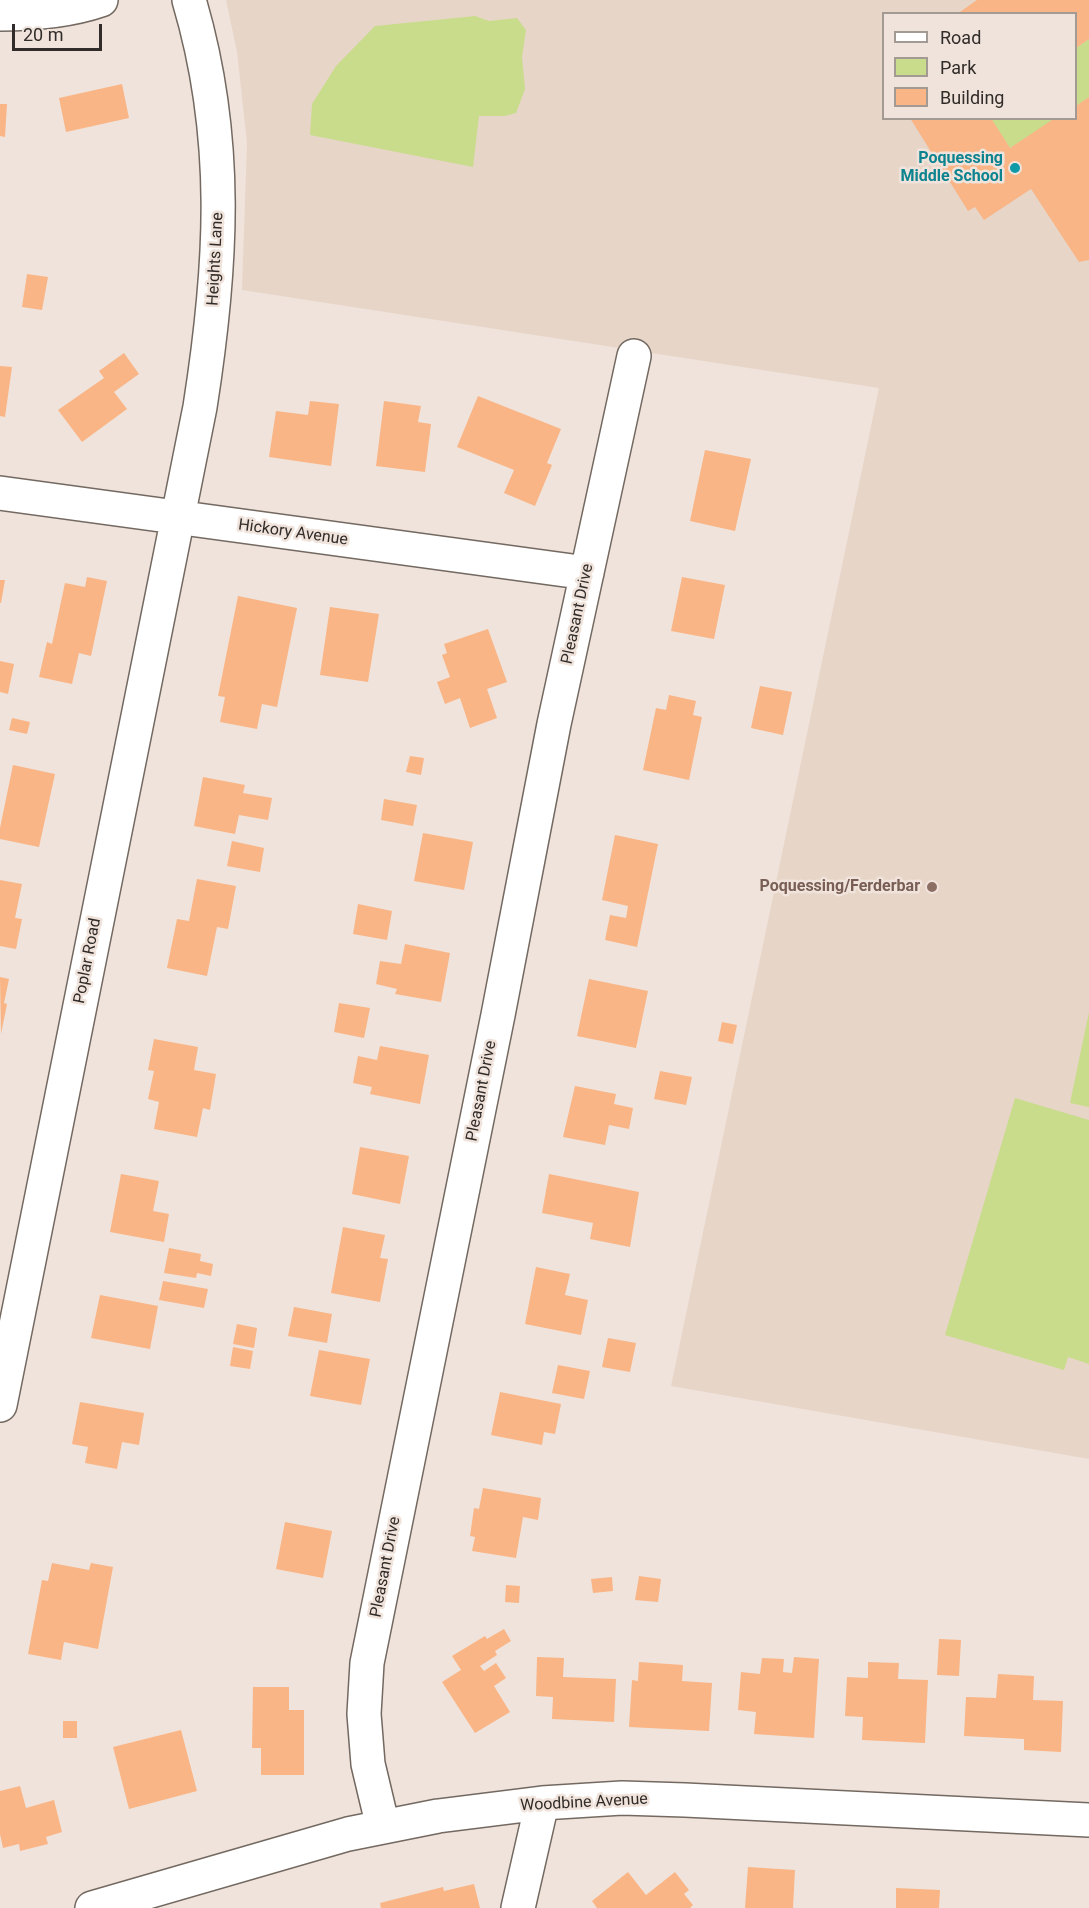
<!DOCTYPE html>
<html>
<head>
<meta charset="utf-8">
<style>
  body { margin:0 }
  #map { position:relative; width:1089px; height:1908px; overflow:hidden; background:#f0e3db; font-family:Roboto,sans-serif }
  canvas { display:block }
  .legend { position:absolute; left:882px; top:12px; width:195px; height:108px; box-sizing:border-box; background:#f0e3db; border:2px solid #a49a94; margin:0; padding:8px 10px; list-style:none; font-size:18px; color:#312c29 }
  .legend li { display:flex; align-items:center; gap:12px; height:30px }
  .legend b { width:30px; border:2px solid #a49a94 }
  .scale { position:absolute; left:12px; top:24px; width:90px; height:27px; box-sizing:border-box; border:3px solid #312c29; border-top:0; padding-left:8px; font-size:18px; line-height:21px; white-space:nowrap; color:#312c29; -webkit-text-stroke:4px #f0e3db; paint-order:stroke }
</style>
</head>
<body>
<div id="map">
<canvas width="1089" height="1908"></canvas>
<ul class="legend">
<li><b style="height:8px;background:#fff"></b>Road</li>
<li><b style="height:16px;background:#c9dc8b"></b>Park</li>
<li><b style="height:16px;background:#f9b585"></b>Building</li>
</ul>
<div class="scale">20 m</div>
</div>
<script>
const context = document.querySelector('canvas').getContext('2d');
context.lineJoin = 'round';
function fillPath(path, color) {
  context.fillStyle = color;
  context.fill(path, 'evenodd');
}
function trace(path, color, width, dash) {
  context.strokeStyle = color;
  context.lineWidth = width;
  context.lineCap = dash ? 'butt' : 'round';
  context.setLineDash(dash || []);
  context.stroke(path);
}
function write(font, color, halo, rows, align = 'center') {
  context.font = font + ' Roboto,sans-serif';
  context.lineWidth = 5;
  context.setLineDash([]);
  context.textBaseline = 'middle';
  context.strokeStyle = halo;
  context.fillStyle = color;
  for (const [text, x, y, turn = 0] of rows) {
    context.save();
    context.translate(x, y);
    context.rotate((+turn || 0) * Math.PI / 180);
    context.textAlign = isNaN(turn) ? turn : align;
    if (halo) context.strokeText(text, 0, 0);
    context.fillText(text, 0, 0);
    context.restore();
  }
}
fillPath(new Path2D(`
  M226 0H1089V1459L671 1386 879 388 242 290 247 143 237 52ZM884 14H1076V118H884Z`), '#e7d5c8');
fillPath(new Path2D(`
  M475 16 489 21 517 18 526 30 522 57 525 89 516 113 505 116H479L473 167 310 135 312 104 336 66 375 26Z
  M1089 39V97L1076 106V48Z
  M991 119H1055L1010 148Z
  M1089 1012V1107L1070 1103Z
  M1015 1098 1089 1120V1364L1068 1357 1064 1370 945 1335Z`), '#c9dc8b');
fillPath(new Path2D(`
  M977 0H1089V39L1076 48V14H957Z
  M122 84 129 118 66 132 59 98Z
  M1089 97V260L1079 262 1031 189 984 220 975 207 968 211 910 118H991L1010 148 1055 118H1076V106Z
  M0 104H7L5 137 0 136Z
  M27 274 48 277 42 310 22 307Z
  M124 353 139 374 114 392 127 409 82 442 58 410 104 378 99 371Z
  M0 366 12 367 5 417 0 416Z
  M478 396 561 429 547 463 552 465 535 506 504 493 514 470 457 447Z
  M310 401 339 404 331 466 269 457 276 411 308 415Z
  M384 401 421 406 418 422 431 424 425 472 376 466Z
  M705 450 751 459 735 531 690 521Z
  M87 577 107 581 91 656 79 653 72 684 39 677 47 642 52 644 65 583 85 587Z
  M682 577 725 585 714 639 671 631Z
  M0 580H5L1 603H0Z
  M238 596 297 608 277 707 262 704 257 729 220 722 225 697 218 696Z
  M330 607 379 614 368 682 320 675Z
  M488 629 507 682 487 689 497 718 470 728 460 698 445 704 437 682 450 677 442 655 447 653 444 644Z
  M0 661 14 664 8 694 0 692Z
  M760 686 792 692 783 735 751 728Z
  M669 695 696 701 693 715 702 717 689 780 643 770 656 708 666 710Z
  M12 718 30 722 27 734 9 730Z
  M410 756 424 758 421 775 406 772Z
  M13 765 55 774 39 847 0 839V828Z
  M203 777 245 785 243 793 272 798 268 820 239 815 235 834 194 826Z
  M384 799 417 805 413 826 381 820Z
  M423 833 473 842 464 890 414 881Z
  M615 835 658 844 637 947 605 940 610 915 626 918 628 906 602 900Z
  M232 841 264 848 260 872 227 866Z
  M197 879 236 886 228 929 217 927 207 976 167 968 177 919 189 921Z
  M0 880 22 884 15 918 22 919 16 949 0 946Z
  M358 904 392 911 387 940 353 934Z
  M405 944 450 953 441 1002 395 994 397 989 376 984 380 961 401 964Z
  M0 977 9 979 4 1003 7 1004 1 1034Z
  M589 979 648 991 636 1048 577 1036Z
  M339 1003 370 1008 364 1038 334 1032Z
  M722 1022 737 1025 733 1044 718 1041Z
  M154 1039 198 1047 194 1070 216 1074 210 1110 203 1108 197 1137 154 1129 159 1102 148 1099 154 1071 148 1070Z
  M380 1046 429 1055 420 1104 370 1094 372 1087 353 1083 358 1056 377 1060Z
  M660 1071 692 1077 686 1105 654 1099Z
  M575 1086 616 1094 614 1104 633 1108 629 1129 609 1125 605 1145 563 1137Z
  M360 1147 409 1156 400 1204 352 1194Z
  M121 1174 159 1181 153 1211 169 1214 164 1242 110 1232Z
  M549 1174 639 1192 630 1247 590 1239 593 1223 542 1213Z
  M343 1227 385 1235 380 1258 388 1259 380 1302 331 1293Z
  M169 1248 201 1254 200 1261 213 1264 211 1276 197 1273 196 1278 164 1273Z
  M536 1267 570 1274 565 1295 588 1300 581 1335 525 1324Z
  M163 1281 208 1289 204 1308 159 1300Z
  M100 1295 158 1306 150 1349 91 1338Z
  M294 1307 332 1314 327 1343 288 1336Z
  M237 1324 257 1328 254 1348 233 1344Z
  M608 1338 636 1343 630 1372 602 1367Z
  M233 1347 253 1351 250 1369 230 1366Z
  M319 1350 370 1359 361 1405 310 1396Z
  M558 1365 590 1371 584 1399 552 1393Z
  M500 1392 561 1404 555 1434 544 1432 542 1445 491 1435Z
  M80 1402 144 1413 139 1445 122 1442 117 1469 85 1463 88 1447 72 1444Z
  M483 1488 541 1498 538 1520 523 1517 516 1558 472 1551 475 1537 470 1536 474 1508 479 1509Z
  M285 1522 332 1531 323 1578 276 1569Z
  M52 1563 89 1570 91 1563 113 1567 98 1649 64 1642 61 1660 28 1654 42 1580 48 1581Z
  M639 1576 661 1579 658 1602 635 1600Z
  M612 1577 613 1591 593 1593 591 1579Z
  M506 1585 520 1586 519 1603 505 1602Z
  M504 1629 511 1641 495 1651 497 1655 480 1666 484 1671 496 1663 506 1678 494 1686 510 1712 475 1733 442 1682 461 1670 452 1656 485 1636 487 1639Z
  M939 1639 961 1640 959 1676 937 1675Z
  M537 1657 564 1658 563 1677 616 1679 614 1722 552 1719 553 1697 536 1696Z
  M794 1657 819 1659 814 1738 754 1734 756 1712 738 1710 741 1672 760 1674 762 1658 784 1659 783 1672 792 1673Z
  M639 1662 683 1665 682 1681 712 1683 709 1731 629 1727 632 1680 638 1681Z
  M868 1662 899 1663 898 1679 928 1680 925 1743 862 1740 863 1717 845 1716 847 1677 868 1678Z
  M998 1674 1034 1676 1033 1700 1063 1701 1061 1752 1024 1750V1739L964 1736 966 1697 996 1698Z
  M253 1687H289V1710H304V1775H261V1748H252Z
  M63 1721H77V1738H63Z
  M181 1730 197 1791 129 1809 113 1747Z
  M20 1786 26 1808 54 1800 62 1832 46 1837 48 1844 20 1851 19 1844 3 1848 0 1834V1791Z
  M748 1867 795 1870 793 1908H745Z
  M628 1872 646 1895 675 1872 689 1890 684 1894 693 1905 690 1908H597L592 1901Z
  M474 1884 480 1908H381L380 1903 443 1887 444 1891Z
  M896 1888 940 1890 939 1908H896Z`), '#f9b585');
const minor = new Path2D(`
  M0 14C34 14 69 11 101 0
  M0 493 587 573
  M0 1405 200 407C222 267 230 138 189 0
  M383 1827 368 1764 364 1714 367 1663 498 1015 554 724 634 356
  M92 1908 348 1834 438 1816 542 1803 622 1798 685 1800 1089 1820
  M518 1908 542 1803`);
trace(minor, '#736961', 36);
trace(minor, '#fff', 33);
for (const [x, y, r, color] of [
  [1015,168,6,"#0f9aa8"],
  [932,887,6,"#8d6e63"]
]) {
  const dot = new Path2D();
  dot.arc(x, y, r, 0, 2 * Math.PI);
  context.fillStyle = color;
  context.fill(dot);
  trace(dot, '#f0e3db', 2);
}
write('bold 16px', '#0d838f', '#f0e3db', [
  ["Poquessing",1003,159],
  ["Middle School",1003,177]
], 'right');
write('16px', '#312c29', '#f0e3db', [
  ["Heights Lane",216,259,-87],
  ["Hickory Avenue",293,533,8],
  ["Pleasant Drive",578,614,-78],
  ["Poplar Road",88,961,-79],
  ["Pleasant Drive",482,1091,-79],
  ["Pleasant Drive",386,1567,-79],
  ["Woodbine Avenue",584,1803,-3]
]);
write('bold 16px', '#785e54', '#f0e3db', [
  ["Poquessing/Ferderbar",920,887]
], 'right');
</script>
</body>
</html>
